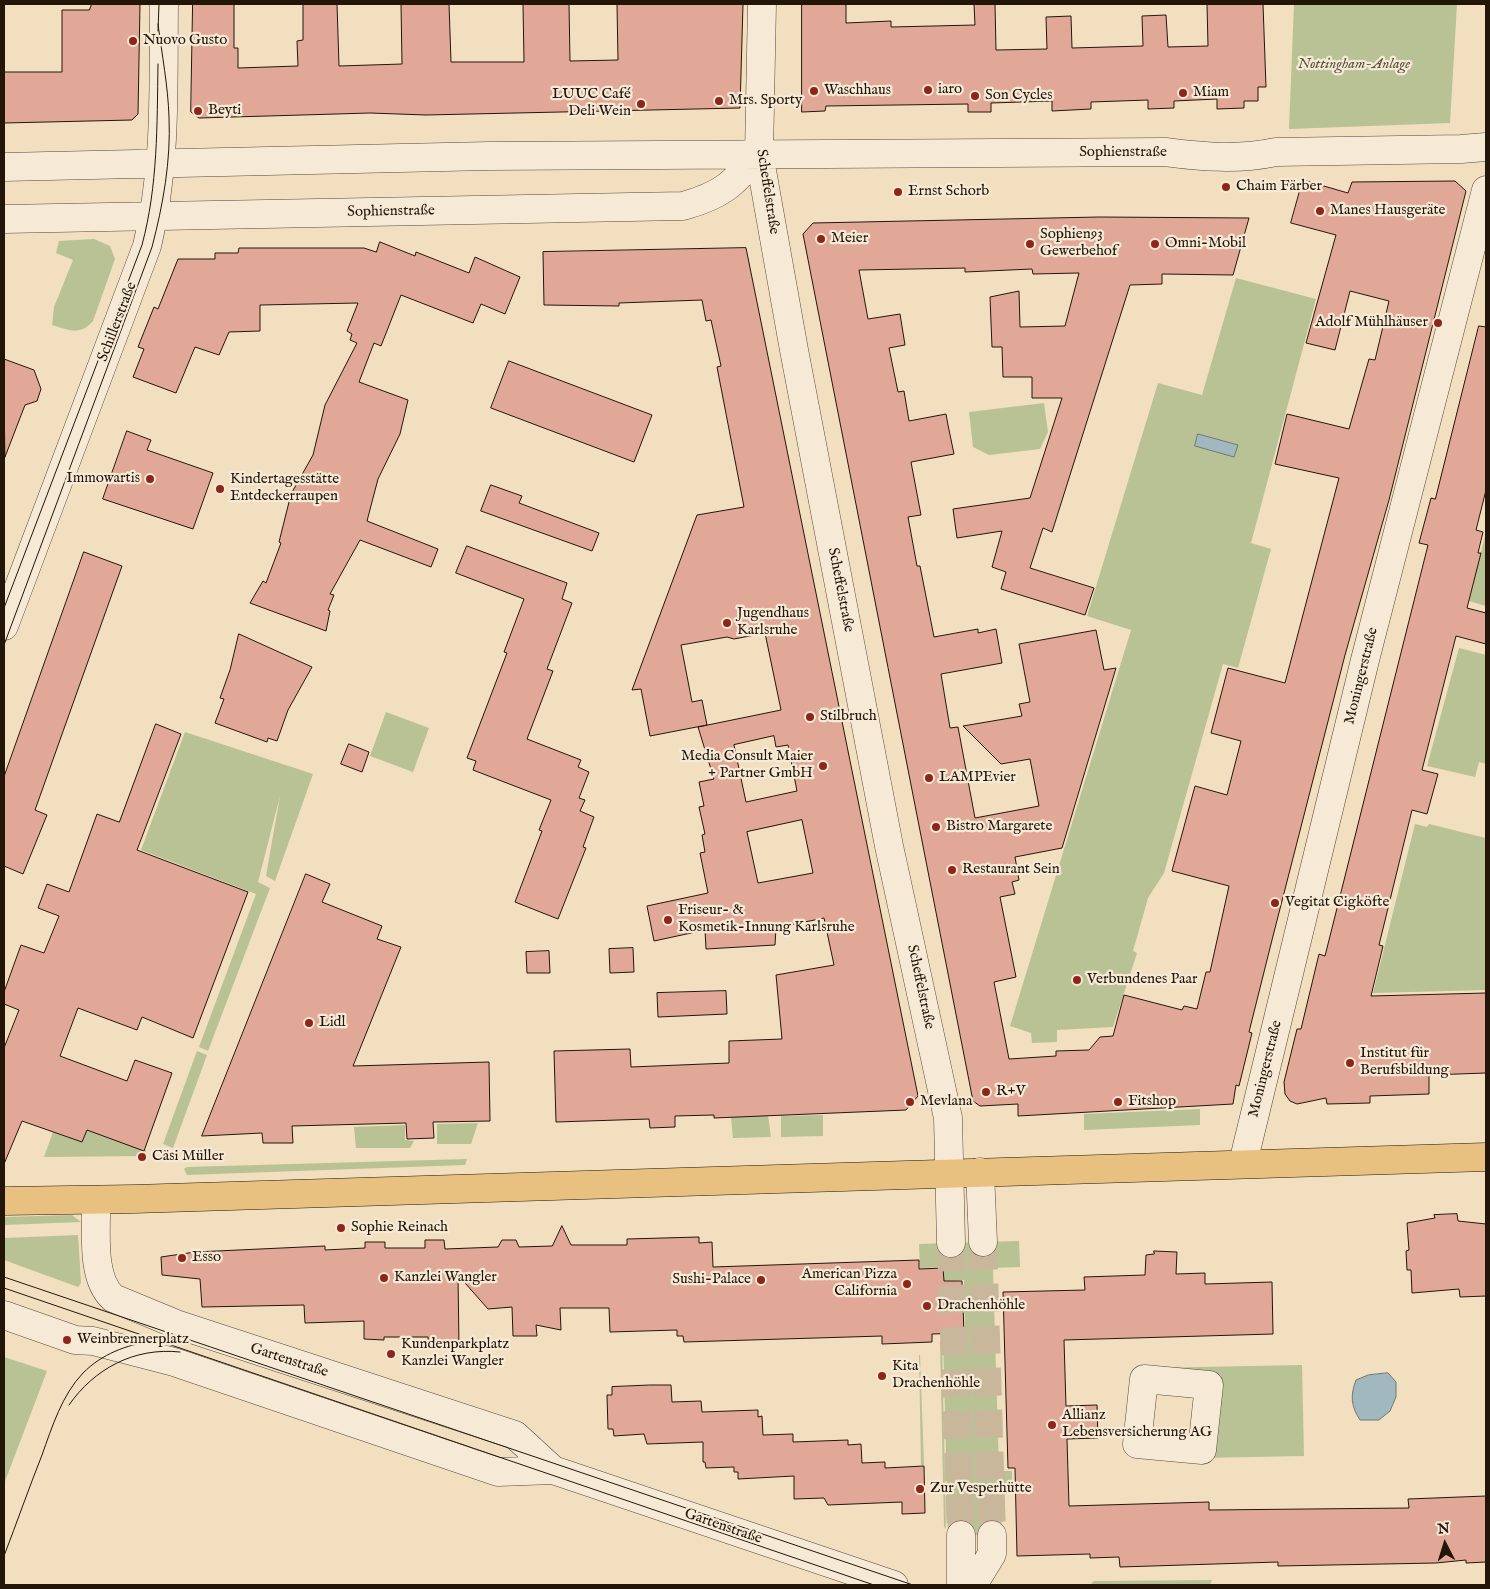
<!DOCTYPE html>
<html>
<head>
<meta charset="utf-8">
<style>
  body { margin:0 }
  #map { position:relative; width:1490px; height:1589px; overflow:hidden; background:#f1dfc0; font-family:"IM FELL English",serif }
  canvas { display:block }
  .frame { position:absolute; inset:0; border:5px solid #231609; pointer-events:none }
  .north { position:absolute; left:1420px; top:1519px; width:50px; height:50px; -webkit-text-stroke:4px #f6ead6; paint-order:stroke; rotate:355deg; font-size:14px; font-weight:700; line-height:20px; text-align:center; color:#231609 }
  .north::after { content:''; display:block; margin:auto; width:18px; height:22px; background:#231609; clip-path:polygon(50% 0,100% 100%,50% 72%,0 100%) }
</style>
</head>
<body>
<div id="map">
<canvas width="1490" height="1589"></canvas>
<div class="frame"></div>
<div class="north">N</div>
</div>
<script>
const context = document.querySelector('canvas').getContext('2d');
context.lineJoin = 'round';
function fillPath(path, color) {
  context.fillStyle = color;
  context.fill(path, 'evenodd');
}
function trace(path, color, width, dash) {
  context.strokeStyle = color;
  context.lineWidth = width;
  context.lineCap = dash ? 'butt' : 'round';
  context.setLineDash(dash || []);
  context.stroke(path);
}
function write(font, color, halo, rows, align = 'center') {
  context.font = font + ' "IM FELL English",serif';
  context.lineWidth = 4.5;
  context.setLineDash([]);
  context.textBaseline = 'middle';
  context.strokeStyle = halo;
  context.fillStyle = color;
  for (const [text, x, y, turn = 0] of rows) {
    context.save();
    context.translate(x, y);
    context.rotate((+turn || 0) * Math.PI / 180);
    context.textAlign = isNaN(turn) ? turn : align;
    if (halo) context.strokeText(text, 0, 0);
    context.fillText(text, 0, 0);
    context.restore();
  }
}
fillPath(new Path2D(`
  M1294 4H1457L1450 123 1289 129Z
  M94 239 110 246 115 259 93 321C80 336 69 330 52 325L54 307 73 260 56 253 59 241Z
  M1236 278 1316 299 1251 543 1271 549 1238 668 1223 664 1164 873 1148 898 1133 951 1137 953 1113 1027 1057 1030V1042L1032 1043 1031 1033 1010 1026 1131 630 1087 616 1158 383 1202 395Z
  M1044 403 1048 432 1040 449 989 455 973 447 969 412Z
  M1486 532V606L1469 601Z
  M1459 648 1486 655V764L1479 762 1475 777 1427 766Z
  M386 712 429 728 413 772 370 756Z
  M185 732 313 774 275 881 266 876 280 796 258 882 270 888 208 1051 199 1047 256 894 141 850Z
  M1415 824 1427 827 1429 824 1486 838V990L1373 993Z
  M197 1051 207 1055 173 1148 163 1144Z
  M1200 1109V1125L1084 1130V1114Z
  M768 1115 771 1137 733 1138 731 1117Z
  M823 1115V1136L781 1137V1116Z
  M478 1123 471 1144H437V1124Z
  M405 1125V1140L414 1141 410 1148H356L354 1127Z
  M87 1130 146 1150 145 1156 44 1157 53 1132 82 1142Z
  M467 1159 465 1165 187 1175 184 1169 187 1167Z
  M72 1215 81 1222 4 1225V1217Z
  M78 1235 81 1283 78 1287 4 1260V1238Z
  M1019 1241 1020 1267 993 1268 999 1471H1012V1485H1000L1002 1535H948L943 1335 965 1334 964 1280 944 1281V1267L920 1268 919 1244Z
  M942 1340 946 1529 944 1526 940 1342Z
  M919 1355H920L924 1465H921Z
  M4 1357 47 1371 4 1484Z
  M1302 1365 1304 1456 1149 1459V1445L1202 1450 1209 1386 1147 1368Z
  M1212 1580 1210 1585H1091L1093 1581Z`), '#b8c294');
const water = new Path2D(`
  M1198 434 1238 445 1234 457 1195 446Z
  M1388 1373 1396 1382V1397L1390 1411 1379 1420H1360C1351 1406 1350 1396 1356 1380L1368 1375Z`);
fillPath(water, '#a1b9be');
trace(water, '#6f7876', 1);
const building = new Path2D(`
  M92 4H140L138 114 132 120 4 123V72H62V10H89Z
  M193 4H234V48H238V68L298 66 297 41 303 40V4H337L339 66 402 64 401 4H449L451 62H524L523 4H569L570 61 618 60 617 4H743L740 108 426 115 370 113 199 118 191 112Z
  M802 4H846V23L891 21V27L975 25 974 4H995L996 50 1047 49 1046 17 1071 16 1072 48 1143 46 1142 16 1166 15 1168 47 1208 46 1207 4H1263L1266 87H1258V101H1244V108L1217 109V99L1174 101V108L1148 109V100L1091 102V109L1052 111V101L991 103V112H968V104L826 106 825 111 802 112Z
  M1303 180 1348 193 1352 182 1455 181 1466 191 1389 500 1345 655 1272 940 1249 1032 1252 1033 1239 1086 1236 1085 1233 1104 1018 1116V1104L980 1106 973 1101 803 234 813 223 1099 217 1249 218 1233 275 1162 274V284L1130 285 1052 532 1043 528 1030 568 1094 588 1085 615 1001 589 1006 572 992 567 1002 531 957 538 953 509 1030 498 1062 398H1032V377H1003L1002 347H992L990 297 1019 291 1020 327 1065 326 1079 273 1033 274 1032 269 965 272V268L859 270 868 319 900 314 905 345 889 348 898 392 904 391 909 421 946 414 948 425 954 454 911 462 921 515 908 517 917 566H920L934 637 978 629V633L996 629 1002 663 941 674 950 728 958 727 975 818 1039 806 1030 759 1001 764 963 726 1022 716 1019 704 1030 702 1019 644 1096 630 1104 670 1116 668 1062 848 1015 857 1019 880 1012 882 1015 894 1000 897 1016 977 994 982 1009 1059 1056 1056V1051L1089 1050 1100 1037 1113 1036 1124 995 1182 1010 1184 1006 1197 1009 1206 972H1210L1229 886 1172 871 1195 786 1227 795 1241 741 1211 733 1228 668 1285 683 1339 478 1275 464 1287 414 1349 429 1369 359 1375 360 1389 301 1350 291 1335 350 1306 343 1336 235 1291 223Z
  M380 242 415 256 416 252 469 273 475 257 520 277 505 314 481 304 473 323 401 295 381 346 374 343 359 382 408 400 400 434 378 479 367 521 438 549 431 567 360 540 330 594 334 595 328 610 330 611 326 631 250 603 263 581 266 583 281 543 279 542 291 494 313 455 325 405 357 343 350 340 352 334 347 331 358 303 260 305V331L229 332 219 355 195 347 176 393 133 377 144 349 138 347 154 307 158 309 178 259H215V253H238L239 248H364L376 252Z
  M746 248 918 1096 906 1110 714 1118V1115L675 1116V1127L650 1128 649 1119 556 1122 554 1051 630 1049 631 1067 729 1063V1041L782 1039 776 975 834 965 824 918 776 928 775 945 706 949 705 930 654 941 647 906 708 893 700 853 705 852 702 835 705 834 699 807 704 806 699 782 714 779 698 727 781 710 765 633 734 639 727 637 681 645 692 702 702 700 707 725 650 736 641 689 632 690 697 515 744 507 717 367 721 366 711 320 706 321 702 300 619 303V306L544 305 543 252ZM774 736 776 747 788 745 797 791 746 802 734 745ZM802 820 813 873 758 883 747 832Z
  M1479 326 1486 327V490L1476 530 1483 532 1478 553H1481L1467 608 1486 613V644L1456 636 1422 770 1438 774 1427 814 1412 810 1379 945 1383 946 1371 996 1486 993V1073L1429 1075V1094L1370 1096V1103L1327 1104 1326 1098 1297 1104 1290 1101 1285 1094 1284 1082 1297 1029H1301L1319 954 1325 956 1428 545 1419 543 1431 498 1435 499Z
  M4 359 34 370 41 389 37 401 25 405 5 457Z
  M509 361 652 415 634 462 491 408Z
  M127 431 151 440 147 450 213 473 193 529 103 499Z
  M491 485 522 496 519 503 599 533 592 551 481 511Z
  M467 546 567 583 562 599 572 603 547 669 553 671 527 739 581 760 578 767 589 772 579 798 585 800 580 811 594 817 583 847 586 848 558 919 515 902 542 831 539 830 551 800 473 770 476 761 467 758 507 653 504 652 524 599 456 573Z
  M84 552 122 566 35 810 47 815 23 874 4 866V777Z
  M239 634 312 667 288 710 277 741 268 738 267 742 215 723 224 699 220 698 230 670Z
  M156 724 181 734 137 850 248 892 193 1038 142 1017 137 1030 78 1008 60 1056 127 1081 135 1060 172 1073 144 1151 87 1130 82 1142 22 1121 4 1164V1048L19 1010 4 1004V992L21 945 44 953 59 916 38 908 47 884 69 892 97 814 119 822Z
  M349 744 369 752 362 772 341 764Z
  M306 874 330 884 322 902 382 926 377 939 401 947 353 1066 489 1062 490 1121 433 1122 434 1138 407 1139 406 1123 292 1126 293 1143H263L262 1133 202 1136Z
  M633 948 634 972 610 973 609 949Z
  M549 951 550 973H527L526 952Z
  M726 991 727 1014 658 1017 657 993Z
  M1457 1214 1458 1221 1486 1224V1296L1460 1297 1459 1289 1412 1293 1411 1270H1407L1406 1251 1409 1250 1407 1223 1435 1218 1434 1215Z
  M562 1226 571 1245H627V1239L699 1237V1243L712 1242 713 1267 919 1260V1269L943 1268 944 1281H962L964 1333 932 1334V1342L882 1344V1336L684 1342 683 1336H677V1330L610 1332 609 1308H560L561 1330 536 1325 537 1336H513L512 1307 488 1309 458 1275 459 1347 429 1348 428 1337H384V1340L364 1339V1321L305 1323 304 1305 202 1307 200 1279 162 1275 161 1257 195 1252 325 1246V1250L365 1248V1242H385V1248H425V1240H444L445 1249 498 1247 502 1240H516L519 1247 552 1246Z
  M1154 1251 1177 1252 1176 1274 1205 1273V1284L1272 1282 1273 1334 1064 1340 1066 1406 1097 1405 1098 1438 1067 1439 1069 1506 1209 1502V1510L1409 1508 1408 1499 1486 1496V1562L1466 1563V1560L1436 1563 1278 1566V1562L1120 1567 1119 1557 1090 1558V1554L1017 1556 1015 1468H1008L1003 1292 1085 1290 1084 1277 1145 1275 1146 1255 1154 1254Z
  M650 1385H671L672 1402 701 1401 702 1412 758 1410V1417L762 1416 763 1435 793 1434V1442L848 1440V1445L861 1444 862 1463 885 1462V1468L924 1466 925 1513 902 1514V1502L828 1505 824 1498 794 1499V1476L738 1479V1472H734V1467L706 1468 705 1462H703V1442L647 1444 644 1434 614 1436 613 1429H608L607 1395H612V1387Z`);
fillPath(building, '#e2a897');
trace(building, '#231609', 1);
trace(new Path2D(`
  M983 1242 992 1535
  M951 1243 961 1535`), '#c8b79b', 28, [28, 14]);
const minor = new Path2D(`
  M762 4 759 154 794 350 889 846 948 1118 951 1243
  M4 167 489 156 1165 152C1203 157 1238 160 1276 152L1461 149 1486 147
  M4 219 683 206C723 195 733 184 759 154
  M4 626 147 246C167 164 163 87 164 4
  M1243 1163 1365 660 1486 190
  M980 1172 983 1242
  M96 1200C97 1229 90 1277 113 1298L176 1324 515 1435 553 1470
  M4 1315 75 1340 93 1341 174 1362 498 1472 553 1470 894 1585
  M1144 1379 1209 1385 1202 1450 1137 1444Z
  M961 1585V1535
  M973 1585 992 1554V1535`);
const major = new Path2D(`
  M4 1201 134 1199 1486 1157`);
trace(minor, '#564837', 29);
trace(major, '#231609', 29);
trace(minor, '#f6ead6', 28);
trace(major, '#e8c080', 28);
trace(new Path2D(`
  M158 31 159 4
  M4 608 142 245C158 185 157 125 158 64
  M4 645 152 247C163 205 171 161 169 117 168 86 162 55 158 24
  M4 1277 913 1585
  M4 1288 874 1585
  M69 1405C94 1369 134 1347 180 1352
  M4 1556C17 1522 29 1488 42 1455 52 1427 62 1395 83 1373 102 1354 126 1345 152 1341`), '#231609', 1);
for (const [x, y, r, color] of [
  [133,41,5,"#8f2418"],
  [928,90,5,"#8f2418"],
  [814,91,5,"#8f2418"],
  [1183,93,5,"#8f2418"],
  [975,96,5,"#8f2418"],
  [719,101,5,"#8f2418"],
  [641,104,5,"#8f2418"],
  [198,111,5,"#8f2418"],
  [1226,187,5,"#8f2418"],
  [898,192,5,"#8f2418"],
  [1320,211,5,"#8f2418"],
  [821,239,5,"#8f2418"],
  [1030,244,5,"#8f2418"],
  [1155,244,5,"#8f2418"],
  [1438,323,5,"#8f2418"],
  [150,479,5,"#8f2418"],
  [220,489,5,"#8f2418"],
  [727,623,5,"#8f2418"],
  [810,717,5,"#8f2418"],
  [823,766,5,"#8f2418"],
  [929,778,5,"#8f2418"],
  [936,827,5,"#8f2418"],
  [952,870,5,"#8f2418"],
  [1275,903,5,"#8f2418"],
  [668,920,5,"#8f2418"],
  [1077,980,5,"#8f2418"],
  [309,1023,5,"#8f2418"],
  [1350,1063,5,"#8f2418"],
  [986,1092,5,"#8f2418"],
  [910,1102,5,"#8f2418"],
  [1118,1102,5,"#8f2418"],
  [142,1157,5,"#8f2418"],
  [341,1228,5,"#8f2418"],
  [182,1258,5,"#8f2418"],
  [384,1278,5,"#8f2418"],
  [761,1280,5,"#8f2418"],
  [907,1284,5,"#8f2418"],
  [927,1306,5,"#8f2418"],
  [67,1340,5,"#8f2418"],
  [391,1354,5,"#8f2418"],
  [882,1376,5,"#8f2418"],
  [1052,1425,5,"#8f2418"],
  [920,1489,5,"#8f2418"]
]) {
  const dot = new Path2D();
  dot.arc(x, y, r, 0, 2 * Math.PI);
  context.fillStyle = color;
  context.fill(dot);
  trace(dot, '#f6ead6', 2);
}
write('15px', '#231609', '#f6ead6', [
  ["Nuovo Gusto",143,41],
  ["iaro",938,90],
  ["Waschhaus",824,91],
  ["Miam",1193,93],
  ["LUUC Café",631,95,"right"],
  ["Deli Wein",631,112,"right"],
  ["Son Cycles",985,96],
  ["Mrs. Sporty",729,101],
  ["Beyti",208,111],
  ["Chaim Färber",1236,187],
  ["Ernst Schorb",908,192],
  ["Manes Hausgeräte",1330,211],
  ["Sophien93",1040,235],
  ["Gewerbehof",1040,252],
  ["Meier",831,239],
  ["Omni-Mobil",1165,244],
  ["Adolf Mühlhäuser",1428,323,"right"],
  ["Immowartis",140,479,"right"],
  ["Kindertagesstätte",230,480],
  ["Entdeckerraupen",230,497],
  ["Jugendhaus",737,614],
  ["Karlsruhe",737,631],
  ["Stilbruch",820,717],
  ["Media Consult Maier",813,757,"right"],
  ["+ Partner GmbH",813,774,"right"],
  ["LAMPEvier",939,778],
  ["Bistro Margarete",946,827],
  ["Restaurant Sein",962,870],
  ["Vegitat Cigköfte",1285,903],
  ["Friseur- &",678,911],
  ["Kosmetik-Innung Karlsruhe",678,928],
  ["Verbundenes Paar",1087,980],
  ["Lidl",319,1023],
  ["Institut für",1360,1054],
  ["Berufsbildung",1360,1071],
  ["R+V",996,1092],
  ["Mevlana",920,1102],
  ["Fitshop",1128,1102],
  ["Cäsi Müller",152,1157],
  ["Sophie Reinach",351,1228],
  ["Esso",192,1258],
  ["American Pizza",897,1275,"right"],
  ["California",897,1292,"right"],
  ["Kanzlei Wangler",394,1278],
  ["Sushi-Palace",751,1280,"right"],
  ["Drachenhöhle",937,1306],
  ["Weinbrennerplatz",77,1340],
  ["Kundenparkplatz",401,1345],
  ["Kanzlei Wangler",401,1362],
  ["Kita",892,1367],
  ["Drachenhöhle",892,1384],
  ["Allianz",1062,1416],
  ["Lebensversicherung AG",1062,1433],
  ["Zur Vesperhütte",930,1489]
], 'left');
write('italic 15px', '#57523a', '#f6ead6', [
  ["Nottingham-Anlage",1354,65]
]);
write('15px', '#231609', '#f6ead6', [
  ["Sophienstraße",1123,153],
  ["Scheffelstraße",767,192,81],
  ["Sophienstraße",391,212,-1],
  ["Schillerstraße",118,322,-69],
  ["Scheffelstraße",840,590,79],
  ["Moningerstraße",1362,676,-76],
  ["Scheffelstraße",920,987,78],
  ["Moningerstraße",1266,1069,-76],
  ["Gartenstraße",289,1361,18],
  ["Gartenstraße",723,1527,19]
]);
</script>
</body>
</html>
